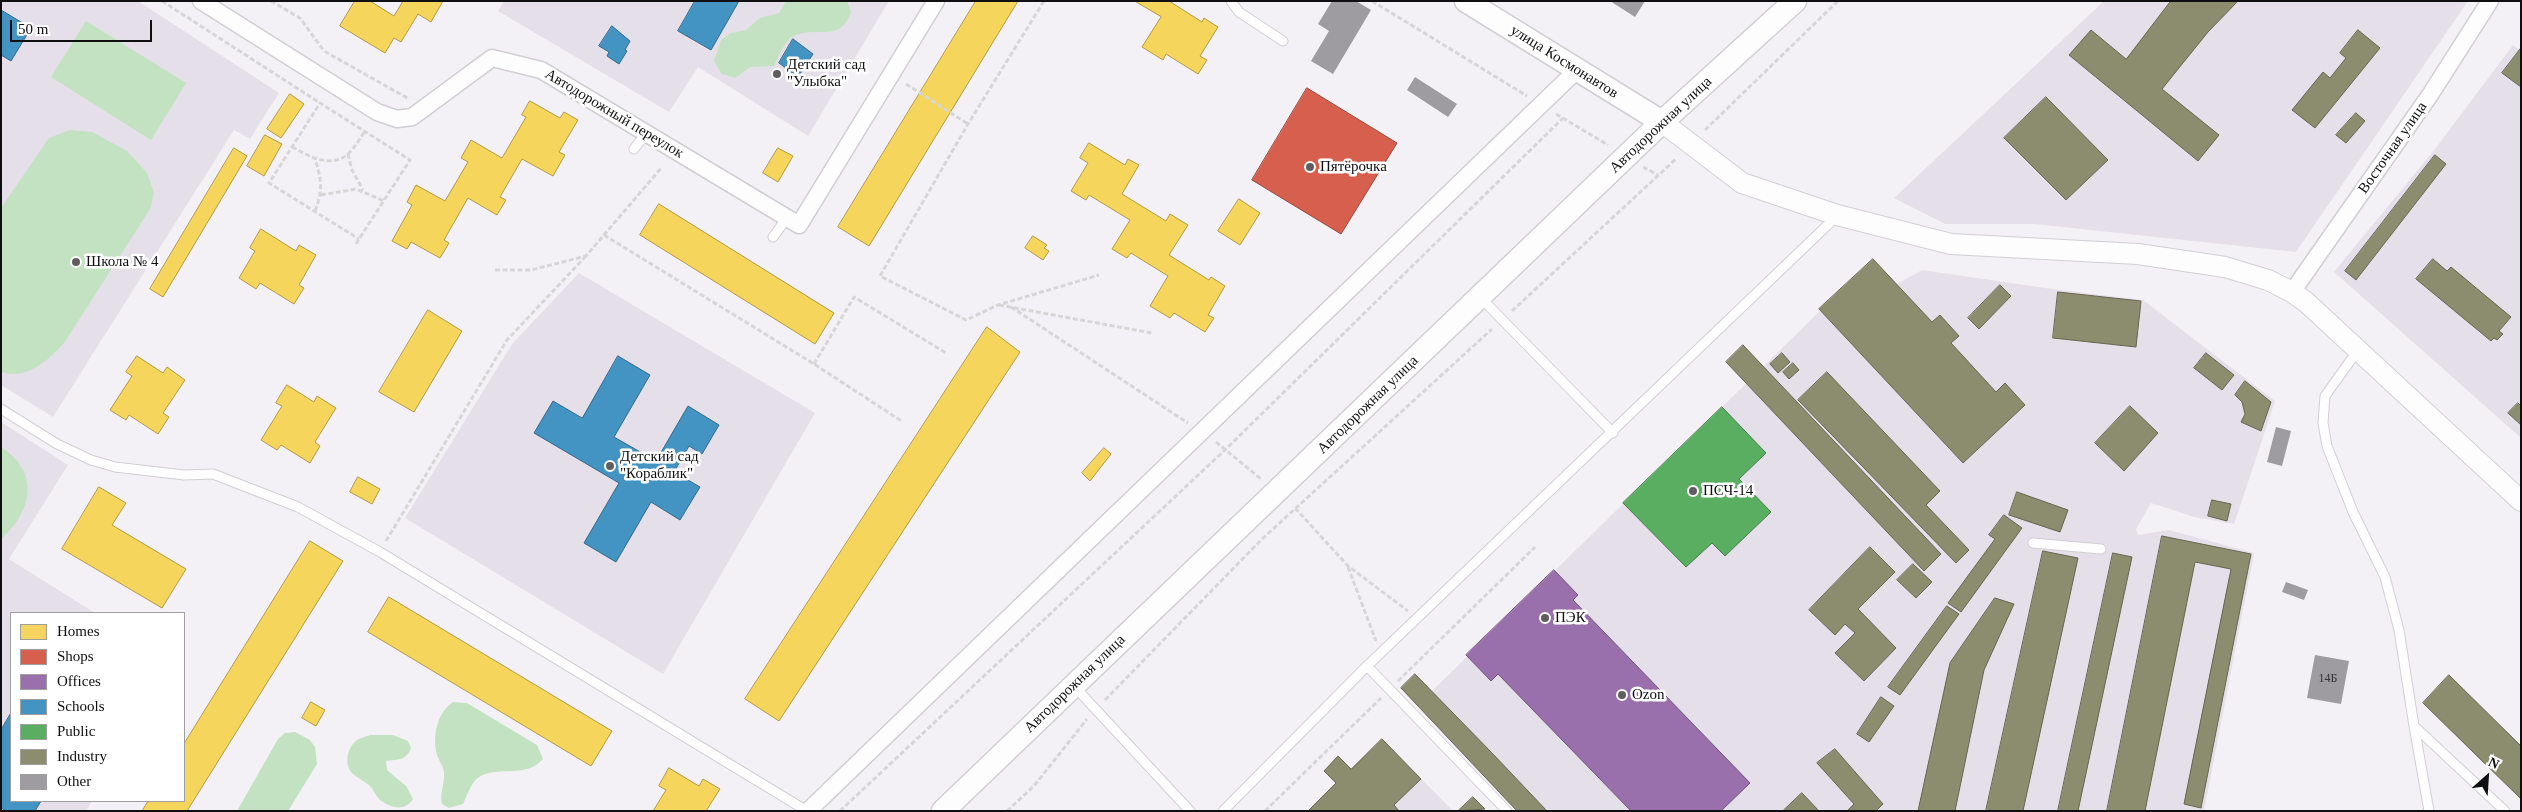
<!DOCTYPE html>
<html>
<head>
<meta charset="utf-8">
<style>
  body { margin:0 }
  #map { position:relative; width:2522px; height:812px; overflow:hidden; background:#f4f1f6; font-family:"Times New Roman",serif }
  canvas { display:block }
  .frame { position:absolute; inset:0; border:2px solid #0f0e10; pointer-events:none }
  .legend { position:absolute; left:10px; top:612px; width:175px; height:190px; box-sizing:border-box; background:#fff; border:1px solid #9f9f9f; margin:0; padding:6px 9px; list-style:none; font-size:15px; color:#0f0e10 }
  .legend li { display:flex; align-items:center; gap:10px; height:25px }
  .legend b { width:25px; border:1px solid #9f9f9f }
  .north { position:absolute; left:2462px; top:752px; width:50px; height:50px; -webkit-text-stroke:4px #fff; paint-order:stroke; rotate:26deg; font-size:14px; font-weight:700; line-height:20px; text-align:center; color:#0f0e10 }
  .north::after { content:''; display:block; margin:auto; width:18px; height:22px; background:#0f0e10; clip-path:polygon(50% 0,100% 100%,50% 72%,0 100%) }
  .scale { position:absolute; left:10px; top:20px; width:142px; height:22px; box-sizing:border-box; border:2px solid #0f0e10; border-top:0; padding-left:6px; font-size:15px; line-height:18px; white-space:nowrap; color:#0f0e10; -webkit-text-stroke:4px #fff; paint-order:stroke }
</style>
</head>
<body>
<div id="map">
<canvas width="2522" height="812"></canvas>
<div class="frame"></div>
<ul class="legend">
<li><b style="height:14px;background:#f6d55c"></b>Homes</li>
<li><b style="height:14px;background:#d6604d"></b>Shops</li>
<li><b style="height:14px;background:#9970ab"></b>Offices</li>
<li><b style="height:14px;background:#4393c3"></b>Schools</li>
<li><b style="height:14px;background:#5aae61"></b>Public</li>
<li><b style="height:14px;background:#8c8c6e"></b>Industry</li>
<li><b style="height:14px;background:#9e9ca0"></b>Other</li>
</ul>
<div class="north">N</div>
<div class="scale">50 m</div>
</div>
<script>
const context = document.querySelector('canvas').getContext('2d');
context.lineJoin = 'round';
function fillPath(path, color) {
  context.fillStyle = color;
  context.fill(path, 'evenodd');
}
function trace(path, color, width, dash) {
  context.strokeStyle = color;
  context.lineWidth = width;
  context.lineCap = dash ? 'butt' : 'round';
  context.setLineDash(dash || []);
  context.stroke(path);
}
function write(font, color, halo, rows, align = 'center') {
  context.font = font + ' "Times New Roman",serif';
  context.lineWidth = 5;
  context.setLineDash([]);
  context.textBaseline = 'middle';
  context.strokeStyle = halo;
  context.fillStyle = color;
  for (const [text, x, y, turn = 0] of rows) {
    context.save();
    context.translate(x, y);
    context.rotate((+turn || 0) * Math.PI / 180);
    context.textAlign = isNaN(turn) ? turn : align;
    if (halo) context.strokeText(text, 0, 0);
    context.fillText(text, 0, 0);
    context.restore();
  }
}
fillPath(new Path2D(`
  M1 1H138L279 93 250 139 234 130 53 417 1 385Z
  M504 1H889L808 136 698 67 669 112 498 11Z
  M2104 1H2468L2296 252 2034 224H1945L1894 198Z
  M2513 45 2521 51V438L2334 272 2435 149Z
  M1873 259 1897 284 1922 270 2052 289 2143 300 2275 401 2234 524 2194 517 2151 503 2136 529 2138 535 2169 530 2254 553 2204 811H1517L1401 688 1415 674 1432 691Z
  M579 273 815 413 663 674 405 518 512 344Z
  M1 422 68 465 9 559 95 613H11V801H92L86 811H1Z
  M1382 739 1453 811H1308L1336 784 1324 771 1338 756 1351 769Z`), '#e5dfe9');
fillPath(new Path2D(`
  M786 1H847L851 12C839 45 816 24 792 37 785 41 778 58 774 66L750 67 735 78 722 74 714 61 721 40 731 33 746 30 760 18 779 13Z
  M86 21 186 83 151 140 51 77Z
  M70 130 92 132 127 151 147 173 154 193 150 209 64 343C47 361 28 380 1 372V208L49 138Z
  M1 447C40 472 33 511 1 539Z
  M453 702 467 703 537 745 543 759C526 779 500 765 479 777 471 782 467 796 463 804L449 808 442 804C439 793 445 784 444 773 444 767 439 761 437 755 432 736 437 713 453 702Z
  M295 732 310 740 315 747 317 764 288 811H237L278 739 285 733Z
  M370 735H393L408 741 411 748C406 761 399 759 386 761L387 770 406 786 413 799C405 812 391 808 380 800 376 796 374 791 371 787 365 781 357 778 352 773 344 764 347 748 356 741 359 738 365 737 370 735Z`), '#c3e2c1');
const homes = new Path2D(`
  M355 1H370L394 16 403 1H443L431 22 418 14 401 42 394 38 385 53 340 26Z
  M976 1H1018L869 246 838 227Z
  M1135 1H1169L1202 22 1204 18 1218 27 1200 56 1207 60 1198 74 1166 54 1163 60 1142 47 1161 17Z
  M290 94 304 104 281 138 267 129Z
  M530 101 560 118 564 112 578 120 559 152 565 155 553 176 522 159 500 197 506 200 497 215 468 198 444 240 449 243 440 258 411 242 407 249 392 241 412 205 407 202 416 185 445 201 468 162 461 158 471 140 502 158 526 117 522 115Z
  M265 135 282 144 264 176 247 166Z
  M1089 143 1125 165 1128 159 1139 165 1122 194 1166 221 1170 214 1188 225 1169 255 1209 280 1211 277 1225 286 1208 315 1214 318 1205 332 1174 313 1170 318 1150 306 1168 276 1131 253 1127 258 1112 249 1130 220 1089 195 1086 200 1071 191 1088 163 1080 158Z
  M234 148 247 156 163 297 150 289Z
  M778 148 793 156 778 182 763 173Z
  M1239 199 1260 213 1240 245 1218 231Z
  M659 204 834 313 815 344 640 235Z
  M261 229 296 251 299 245 316 255 299 285 304 288 294 304 260 283 256 289 239 278 255 251 250 248Z
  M1033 236 1047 245 1044 248 1049 251 1043 260 1025 248Z
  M428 310 462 331 414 412 379 392Z
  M987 327 1020 352 779 721 745 699Z
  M137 356 163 373 167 367 185 380 163 413 169 417 158 434 129 415 126 420 110 410 132 376 126 372Z
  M287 385 314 402 317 396 336 408 315 442 320 446 310 463 281 445 277 450 261 440 282 406 276 403Z
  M1104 448 1111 454 1090 481 1082 473Z
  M358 477 380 489 372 504 350 492Z
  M99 487 126 503 112 525 186 569 162 608 62 549Z
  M310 541 343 561 187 811H142L148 801H184V744Z
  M389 597 612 731 591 766 368 632Z
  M311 702 325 710 316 726 302 718Z
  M669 768 699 786 703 779 720 789 706 811H653L666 790 659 786Z`);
fillPath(homes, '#f6d55c');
trace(homes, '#b19945', 1);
const shops = new Path2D(`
  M1307 88 1397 143 1341 234 1252 180Z`);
fillPath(shops, '#d6604d');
trace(shops, '#9a473b', 1);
const offices = new Path2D(`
  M1554 570 1578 595 1573 600 1750 783 1721 811H1631L1498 674 1491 681 1466 655Z`);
fillPath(offices, '#9970ab');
trace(offices, '#70537c', 1);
const schools = new Path2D(`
  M695 1H739L711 50 678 31Z
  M1 10 31 28 11 61 1 55Z
  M612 26 630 41 625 50 627 51 619 64 607 56 609 52 599 46Z
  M793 39 813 54 798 77 779 63Z
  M618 356 650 375 614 437 656 461 688 406 719 425 702 454 689 446 674 472 700 487 680 520 651 502 616 562 584 543 619 483 534 433 553 401 582 418Z
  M11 713V801H41L35 811H6L1 808V730Z`);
fillPath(schools, '#4393c3');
trace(schools, '#336b8d', 1);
const public = new Path2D(`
  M1722 407 1766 453 1739 479 1771 512 1725 556 1712 543 1686 567 1623 503Z`);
fillPath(public, '#5aae61');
trace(public, '#447e49', 1);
const industry = new Path2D(`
  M2171 1H2238L2208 32 2162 89 2219 135 2198 161 2069 55 2091 30 2126 59Z
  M2358 30 2380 48 2315 128 2292 110 2323 72 2330 78 2346 58 2340 53Z
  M2521 48V87L2502 73Z
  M2046 97 2108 160 2066 200 2004 138Z
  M2356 113 2365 121 2346 143 2336 135Z
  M2435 155 2446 164 2356 280 2345 271Z
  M1873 259 1932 322 1940 315 1959 336 1951 343 1996 392 2005 383 2025 405 1963 463 1819 309Z
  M2433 259 2447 271 2451 267 2511 317 2499 331 2503 334 2497 340 2494 338 2491 341 2416 279Z
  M2000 285 2011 296 1979 329 1968 318Z
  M2058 292 2141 301 2136 347 2053 338Z
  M1743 345 1941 554 1924 571 1726 362Z
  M1782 353 1790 362 1778 373 1770 364Z
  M2206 353 2234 375 2222 390 2194 368Z
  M1793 363 1799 370 1789 379 1783 372Z
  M1827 372 1940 491 1926 505 1969 550 1956 563 1798 400Z
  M2245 381 2271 402 2261 431 2241 422 2245 414 2242 402 2235 395Z
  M2518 403 2521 406V425L2508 413Z
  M2130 406 2158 433 2124 471 2095 443Z
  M2017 492 2068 510 2060 532 2009 515Z
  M2212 500 2231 504 2227 521 2208 516Z
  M2004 515 2022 528 1961 612 1948 603 1995 539 1989 535Z
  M2162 536 2251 554 2201 808 2184 804 2231 569 2195 562 2145 811H2107Z
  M1870 547 1895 572 1858 609 1896 648 1864 681 1835 653 1855 633 1845 624 1835 635 1809 610Z
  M2043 551 2078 558 2023 811H1986Z
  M2113 553 2132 557 2078 811H2058Z
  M1913 564 1932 582 1916 598 1897 580Z
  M1995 598 2014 604 1984 670 1955 811H1918L1950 663Z
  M1947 606 1959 614 1900 695 1888 687Z
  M1415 674 1492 753 1547 811H1517L1401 688Z
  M2449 675 2521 746V799L2423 703Z
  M1881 697 1894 706 1869 742 1857 734Z
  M1382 739 1421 779 1394 805 1399 811H1308L1336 783 1324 771 1338 756 1351 769Z
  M1835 749 1883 804 1876 811H1847L1854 804 1817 763Z
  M1802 793 1819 811H1783Z
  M1473 797 1485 809 1458 811Z`);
fillPath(industry, '#8c8c6e');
trace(industry, '#666652', 1);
fillPath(new Path2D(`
  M1332 1H1356L1371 10 1333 74 1311 61 1329 31 1318 24Z
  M1610 1H1645L1635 17Z
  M1415 77 1457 104 1448 117 1407 90Z
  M2276 427 2291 431 2282 466 2267 462Z
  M2286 582 2308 590 2304 600 2282 592Z
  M2315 655 2349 661 2341 704 2307 698Z`), '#9e9ca0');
const service = new Path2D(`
  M1231 1 1239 12 1283 41
  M634 149 646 133
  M773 237 787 218
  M1480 297 1613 433
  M2358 350 2325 396 2323 423 2327 446 2353 512 2385 577 2399 630 2414 726 2505 811
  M1 409 57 444 91 460 115 467 184 475 213 474 298 507 380 552 807 811
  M2033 543 2101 549
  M1367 666 1507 811
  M1074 686 1190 811
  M2414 726 2429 811
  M1223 811 1367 666 1837 216`);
const minor = new Path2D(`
  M201 1 377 112 397 119 412 117 492 58 541 70 799 225 936 1
  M2292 292 2430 95 2490 1
  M808 811 1577 70`);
const tertiary = new Path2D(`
  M1662 122 1742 183 1837 215 1951 244 2138 254 2225 267 2268 280 2292 292 2306 302 2521 501`);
const secondary = new Path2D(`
  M1466 1 1662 122
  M943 811 1662 122 1795 1`);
trace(service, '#d1cfd3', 11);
trace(minor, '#d1cfd3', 19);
trace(tertiary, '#d1cfd3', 22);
trace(secondary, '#d1cfd3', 25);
trace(new Path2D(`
  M162 1 320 103
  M271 1 300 18 324 51 409 99
  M1044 1 968 124 880 276 966 320 998 305 1099 275
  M1372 1 1527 96
  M906 84 968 124
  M1556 114 1608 145
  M1705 130 1838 1
  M292 147C309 156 330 169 348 154 355 148 360 138 365 131
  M348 154 352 170 363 190
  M1643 167 1658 175
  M321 195 356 189 384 201
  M315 211C323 190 322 181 315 159
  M604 235 814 364 903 422
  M356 244 359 239 410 160 320 103 269 183 359 239
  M495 270H531L586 256 662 167
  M999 305 1152 333
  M1011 307 1188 423
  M1512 311 1677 158
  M814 364 854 297 946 353
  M1216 442 1261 479
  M1295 508 1348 566 1408 611
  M386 541 507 340 586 256
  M1348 567 1376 641
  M1398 681 1535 547
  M1105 700 1261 540 1492 329
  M840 811 1226 449 1563 118
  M1007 811 1034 786 1087 719
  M1265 811 1381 698`), '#d6d6d7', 3, [5, 2.5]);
trace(service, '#fdfdfe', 9);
trace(minor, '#fdfdfe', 16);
trace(tertiary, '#fdfdfe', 20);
trace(secondary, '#fdfdfe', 22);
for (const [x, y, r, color] of [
  [777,74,5,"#5f5d60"],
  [1310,167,5,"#5f5d60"],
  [76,262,5,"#5f5d60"],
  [610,466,5,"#5f5d60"],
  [1693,491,5,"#5f5d60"],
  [1545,618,5,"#5f5d60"],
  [1622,695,5,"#5f5d60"]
]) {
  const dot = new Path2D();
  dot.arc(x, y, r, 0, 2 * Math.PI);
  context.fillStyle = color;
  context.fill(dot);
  trace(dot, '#fff', 2);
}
write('12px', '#333234', null, [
  ["14Б",2328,679]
]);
write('15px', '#0f0e10', '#fff', [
  ["улица Космонавтов",1564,62,32],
  ["Автодорожный переулок",614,114,31],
  ["Автодорожная улица",1661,125,-43],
  ["Восточная улица",2393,148,-55],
  ["Автодорожная улица",1368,405,-44],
  ["Автодорожная улица",1075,684,-44]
]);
write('15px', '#0f0e10', '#fff', [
  ["Детский сад",787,65],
  ["\"Улыбка\"",787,82],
  ["Пятёрочка",1320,167],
  ["Школа № 4",86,262],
  ["Детский сад",620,457],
  ["\"Кораблик\"",620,474],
  ["ПСЧ-14",1703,491],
  ["ПЭК",1555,618],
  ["Ozon",1632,695]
], 'left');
</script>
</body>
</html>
